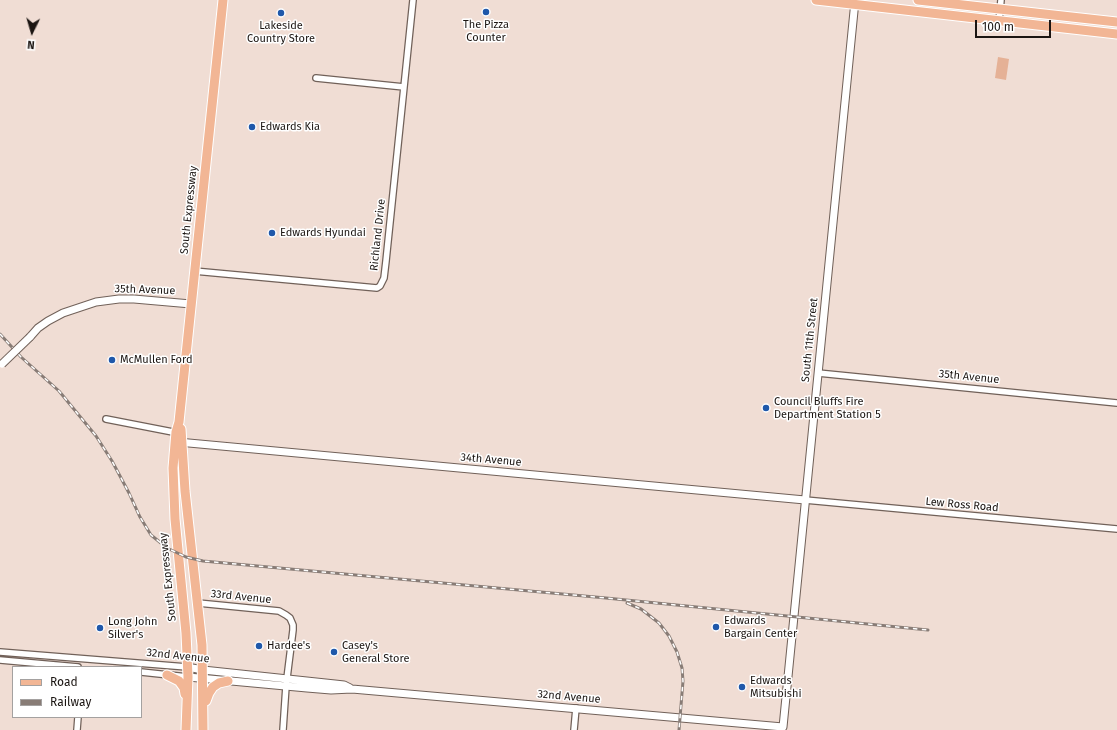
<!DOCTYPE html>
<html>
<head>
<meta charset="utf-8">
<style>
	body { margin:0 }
	#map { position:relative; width:1117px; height:730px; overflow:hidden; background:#f0ddd4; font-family:"Fira Sans",sans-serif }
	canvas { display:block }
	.legend { position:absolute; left:12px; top:666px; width:130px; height:52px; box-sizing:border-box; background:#fff; border:1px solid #a4a1a0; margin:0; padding:5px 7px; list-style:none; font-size:12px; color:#1b1512 }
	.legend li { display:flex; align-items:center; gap:8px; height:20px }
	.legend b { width:20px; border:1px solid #a4a1a0 }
	.north { position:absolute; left:12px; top:12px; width:40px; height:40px; -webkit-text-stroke:3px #fff; paint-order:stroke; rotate:185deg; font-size:11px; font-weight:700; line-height:16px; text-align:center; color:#1b1512 }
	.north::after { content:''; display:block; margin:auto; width:14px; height:18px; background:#1b1512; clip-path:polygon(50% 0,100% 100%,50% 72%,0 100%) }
	.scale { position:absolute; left:975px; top:20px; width:76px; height:18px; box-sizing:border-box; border:2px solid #1b1512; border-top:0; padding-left:5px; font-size:12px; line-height:14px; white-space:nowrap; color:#1b1512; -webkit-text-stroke:3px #fff; paint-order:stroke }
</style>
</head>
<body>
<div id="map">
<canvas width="1117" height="730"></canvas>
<ul class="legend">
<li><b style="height:5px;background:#f2b695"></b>Road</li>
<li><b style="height:5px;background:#887c76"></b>Railway</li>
</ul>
<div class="north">N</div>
<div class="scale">100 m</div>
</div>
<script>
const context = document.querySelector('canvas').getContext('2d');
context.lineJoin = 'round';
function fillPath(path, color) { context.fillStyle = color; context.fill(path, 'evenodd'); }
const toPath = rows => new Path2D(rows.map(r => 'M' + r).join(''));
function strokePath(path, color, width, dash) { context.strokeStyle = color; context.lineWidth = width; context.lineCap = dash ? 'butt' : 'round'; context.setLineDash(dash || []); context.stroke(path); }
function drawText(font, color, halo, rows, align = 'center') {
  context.font = font + ' "Fira Sans",sans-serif'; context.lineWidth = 3; context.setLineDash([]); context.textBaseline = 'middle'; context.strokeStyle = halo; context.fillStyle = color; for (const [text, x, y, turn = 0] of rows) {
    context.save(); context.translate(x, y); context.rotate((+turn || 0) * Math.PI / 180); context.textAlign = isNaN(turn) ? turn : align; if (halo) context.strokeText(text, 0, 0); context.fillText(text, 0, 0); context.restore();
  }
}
fillPath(toPath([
	[998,57,1009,59,1006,80,995,78]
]), '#e5b196');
const minor = toPath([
	[999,21,1001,0],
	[316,78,404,87],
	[194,271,377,288,380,286,384,278,386,261,413,0],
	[818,373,1117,403],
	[106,419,178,433],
	[805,500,1117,529],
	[198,603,279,611,286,615,290,618,293,625,293,630,286,686,283,730],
	[0,652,187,667],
	[0,660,78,667],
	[141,672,188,677],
	[77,730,78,717],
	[574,730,576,708]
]);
const tertiary = toPath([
	[30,337,38,328,48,321,63,313,96,302,119,299,134,299,191,304],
	[178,442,805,500],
	[187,667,203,670,335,684,344,685,350,688],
	[188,677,307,688,331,690,352,689,783,727,855,1]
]);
const primary = toPath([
	[816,0,1117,34],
	[918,0,1117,22],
	[181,429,185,491,202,645,203,730],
	[167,675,179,681,184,688,185,694],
	[206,701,209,693,213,687,219,683,228,681],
	[186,730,188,677,186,633,175,519,173,468,176,432,179,422,223,0]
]);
strokePath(minor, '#716159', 8);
strokePath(tertiary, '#716159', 9);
strokePath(primary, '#fff', 11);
strokePath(minor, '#fff', 5.5);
strokePath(tertiary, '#fff', 7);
strokePath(primary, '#f2b695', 9);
const rail = toPath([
	[0,334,21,357,59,391,96,436,112,461,129,493,140,517,151,535,167,548,186,557,203,561,606,598,928,630],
	[627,603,641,609,659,623,669,636,677,652,682,668,683,681,679,730]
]);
strokePath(rail, '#887c76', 3);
strokePath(rail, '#fff', 1.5, [4.5]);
const tertiaryBridge = toPath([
	[2,364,30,337]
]);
strokePath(tertiaryBridge, '#716159', 9, []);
strokePath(tertiaryBridge, '#fff', 7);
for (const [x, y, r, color] of [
	[486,12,4,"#1f58aa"],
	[281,13,4,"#1f58aa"],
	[252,127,4,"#1f58aa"],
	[272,233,4,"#1f58aa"],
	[112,360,4,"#1f58aa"],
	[766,408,4,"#1f58aa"],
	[716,627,4,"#1f58aa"],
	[100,628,4,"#1f58aa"],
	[259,646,4,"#1f58aa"],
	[334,652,4,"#1f58aa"],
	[742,687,4,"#1f58aa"]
]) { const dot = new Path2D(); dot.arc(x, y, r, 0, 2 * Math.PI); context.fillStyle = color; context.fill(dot); strokePath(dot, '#fff', 1.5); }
drawText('11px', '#1b1512', '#fff', [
	["The Pizza",486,25,"center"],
	["Counter",486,38,"center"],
	["Lakeside",281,26,"center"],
	["Country Store",281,39,"center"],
	["Edwards Kia",260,127],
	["Edwards Hyundai",280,233],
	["McMullen Ford",120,360],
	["Council Bluffs Fire",774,402],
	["Department Station 5",774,415],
	["Edwards",724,621],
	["Bargain Center",724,634],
	["Long John",108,622],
	["Silver's",108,635],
	["Hardee's",267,646],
	["Casey's",342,646],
	["General Store",342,659],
	["Edwards",750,681],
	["Mitsubishi",750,694]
], 'left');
drawText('11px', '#1b1512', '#fff', [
	["South Expressway",189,210,-84],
	["Richland Drive",378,235,-84],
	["35th Avenue",145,290,2],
	["South 11th Street",810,340,-84],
	["35th Avenue",969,377,6],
	["34th Avenue",491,460,5],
	["Lew Ross Road",962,505,5],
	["South Expressway",168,577,-96],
	["33rd Avenue",241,597,6],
	["32nd Avenue",178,656,6],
	["32nd Avenue",569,697,5]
]);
</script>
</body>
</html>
